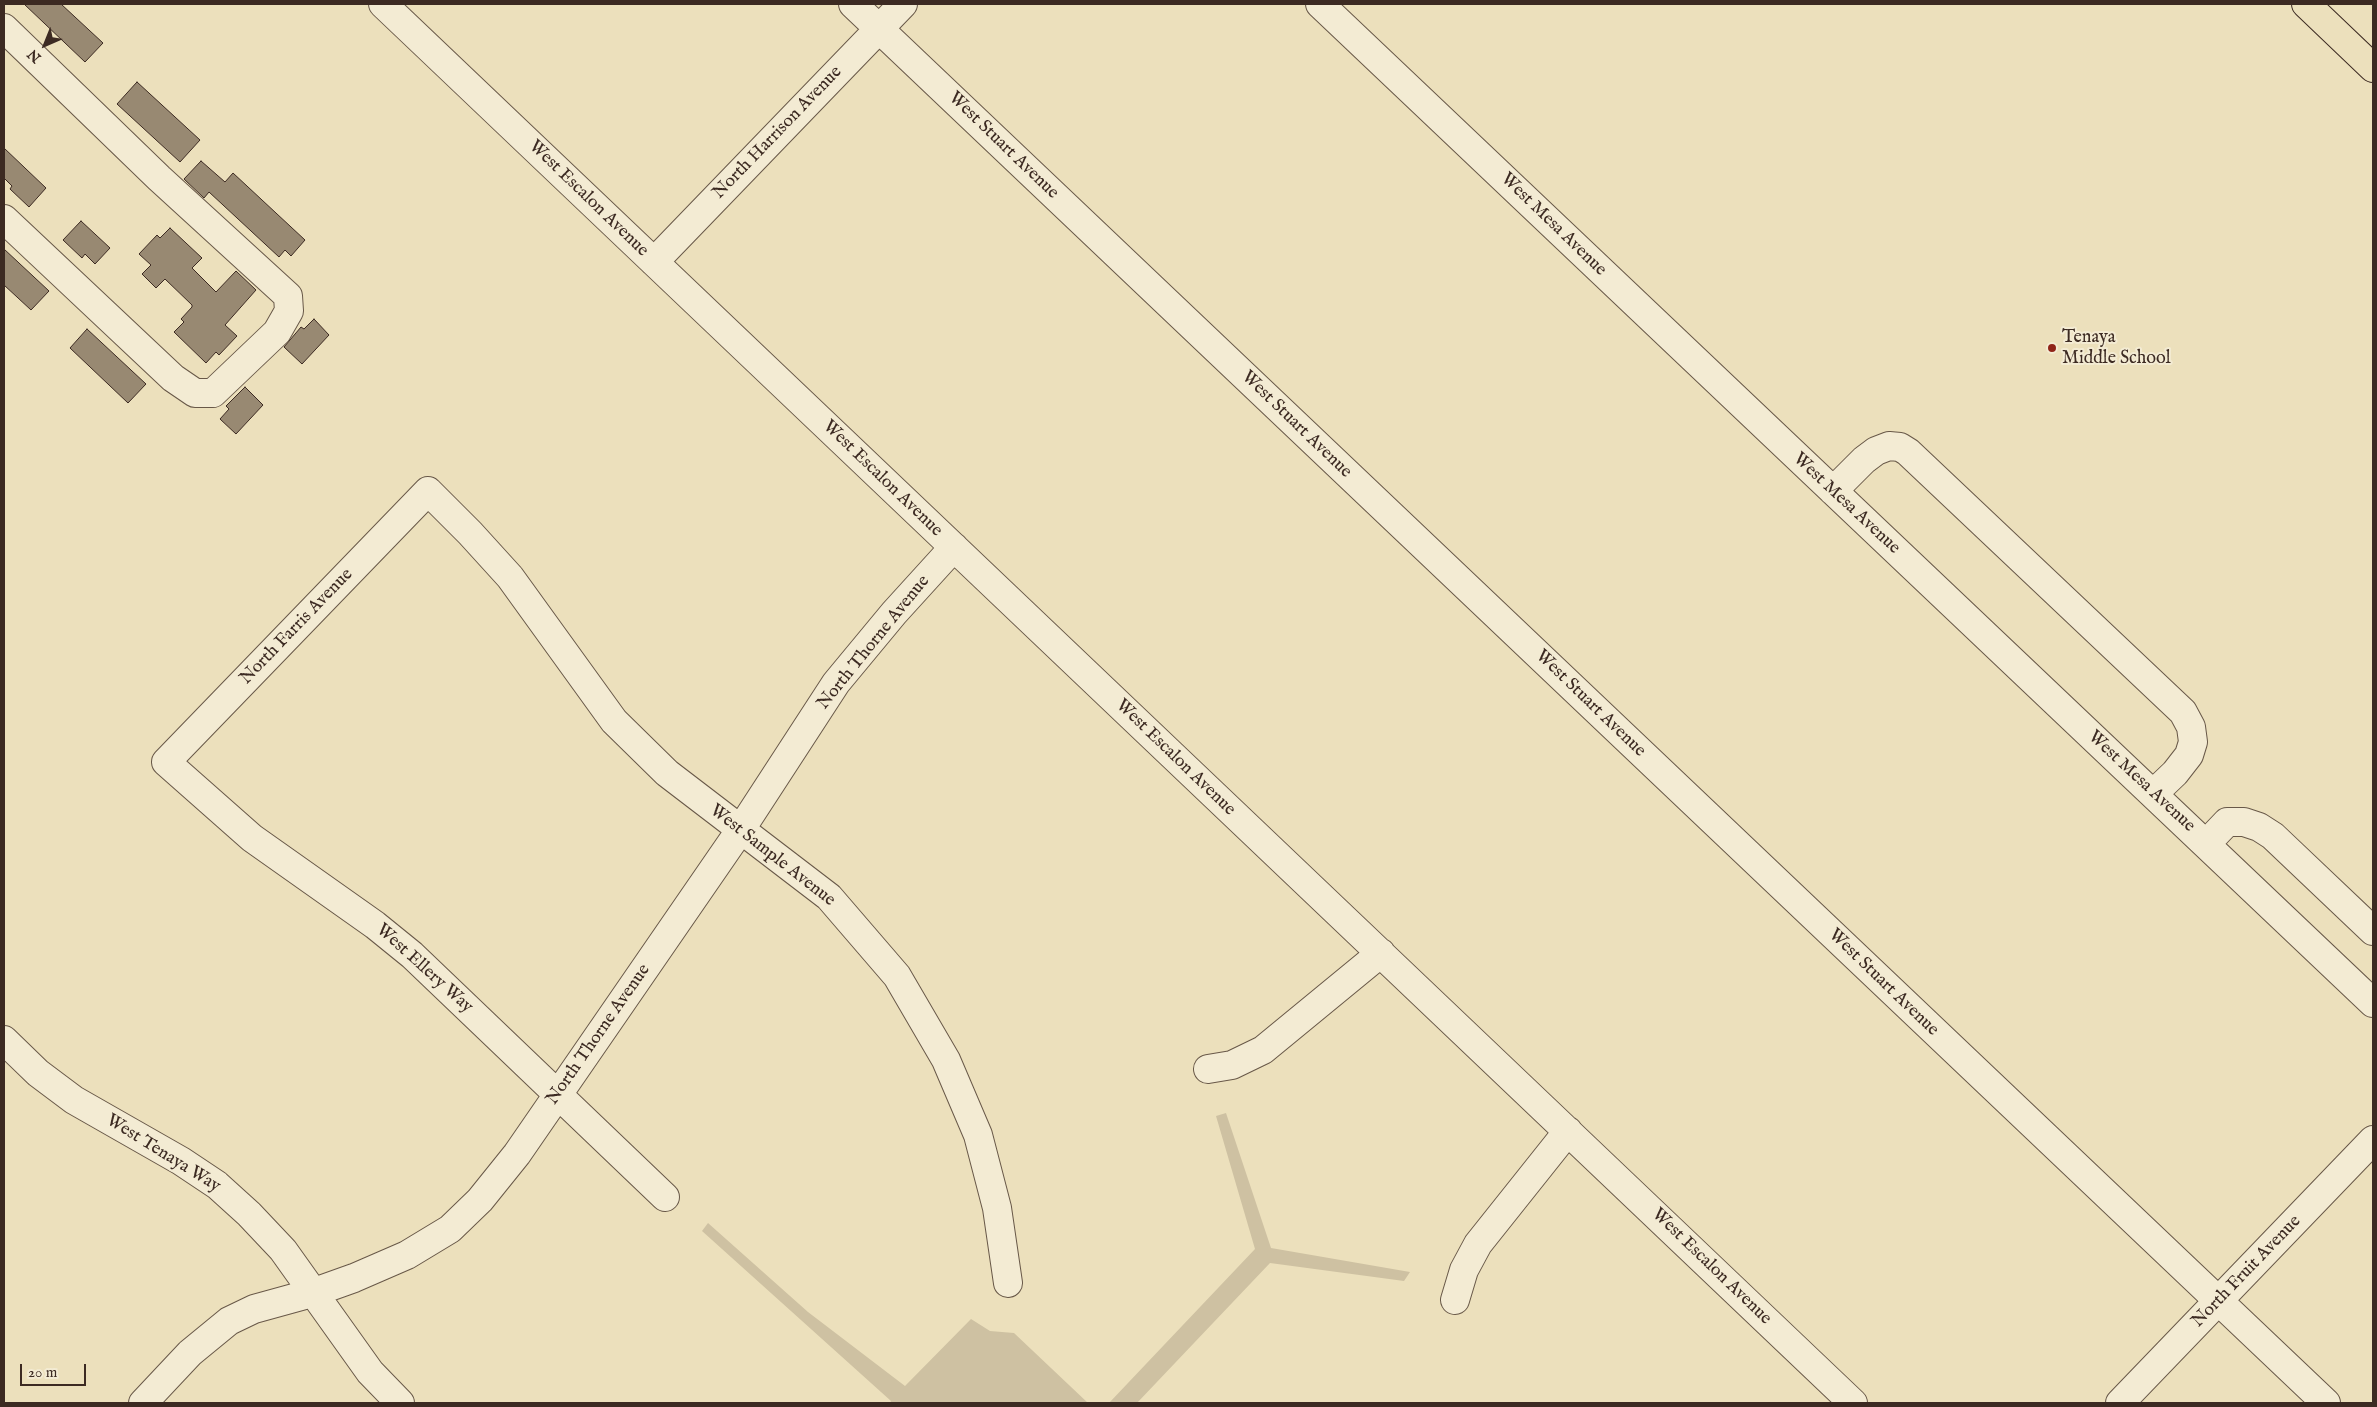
<!DOCTYPE html>
<html>
<head>
<meta charset="utf-8">
<style>
	body { margin:0 }
	#map { position:relative; width:2377px; height:1407px; overflow:hidden; background:#ece0bc; font-family:"IM FELL English",serif }
	canvas { display:block }
	.frame { position:absolute; inset:0; border:5px solid #3c2a22; pointer-events:none }
	.north { position:absolute; left:20px; top:20px; width:50px; height:50px; -webkit-text-stroke:4px #f3ebd3; paint-order:stroke; rotate:224deg; font-size:14px; font-weight:700; line-height:20px; text-align:center; color:#3c2a22 }
	.north::after { content:''; display:block; margin:auto; width:18px; height:22px; background:#3c2a22; clip-path:polygon(50% 0,100% 100%,50% 72%,0 100%) }
	.scale { position:absolute; left:20px; top:1364px; width:66px; height:22px; box-sizing:border-box; border:2px solid #3c2a22; border-top:0; padding-left:6px; font-size:15px; line-height:18px; white-space:nowrap; color:#3c2a22; -webkit-text-stroke:4px #f3ebd3; paint-order:stroke }
</style>
</head>
<body>
<div id="map">
<canvas width="2377" height="1407"></canvas>
<div class="frame"></div>
<div class="north">N</div>
<div class="scale">20 m</div>
</div>
<script>
const context = document.querySelector('canvas').getContext('2d');
context.lineJoin = 'round';
function fillPath(path, color) { context.fillStyle = color; context.fill(path, 'evenodd'); }
const toPath = rows => new Path2D(rows.map(r => 'M' + r).join(''));
function strokePath(path, color, width, dash) { context.strokeStyle = color; context.lineWidth = width; context.lineCap = dash ? 'butt' : 'round'; context.setLineDash(dash || []); context.stroke(path); }
function drawText(font, color, halo, rows, align = 'center') {
  context.font = font + ' "IM FELL English",serif'; context.lineWidth = 4; context.setLineDash([]); context.textBaseline = 'middle'; context.strokeStyle = halo; context.fillStyle = color; for (const [text, x, y, turn = 0] of rows) {
    context.save(); context.translate(x, y); context.rotate((+turn || 0) * Math.PI / 180); context.textAlign = isNaN(turn) ? turn : align; if (halo) context.strokeText(text, 0, 0); context.fillText(text, 0, 0); context.restore();
  }
}
fillPath(toPath([
	[1226,1113,1271,1248,1410,1272,1404,1281,1270,1263,1137,1403,1109,1403,1255,1249,1216,1116],
	[708,1223,808,1312,905,1386,971,1319,990,1331,1014,1333,1088,1403,890,1403,891,1401,702,1231]
]), '#cec1a2');
const building = toPath([
	[24,4,61,4,103,43,85,62,24,4],
	[137,82,200,140,180,162,117,104,137,82],
	[4,148,46,188,29,207,10,189,12,186,4,178,4,148],
	[201,161,225,182,233,173,305,240,291,256,285,250,279,257,209,192,204,198,184,179,201,161],
	[81,221,110,248,95,264,85,254,82,258,63,240,81,221],
	[170,228,202,258,192,268,216,292,236,271,256,290,225,325,237,336,219,355,216,352,206,363,174,332,184,322,181,319,192,307,192,305,165,279,156,288,142,274,151,265,139,254,157,235,160,238,170,228],
	[4,249,49,291,31,310,4,285,4,249],
	[314,319,329,335,302,364,284,347,301,327,304,329,314,319],
	[87,329,146,384,128,403,70,348,87,329],
	[245,387,263,405,236,434,220,419,229,409,226,406,245,387]
]);
fillPath(building, '#988972');
strokePath(building, '#3c2a22', 1);
const minor = toPath([
	[383,4,1853,1403],
	[853,4,2326,1403],
	[1320,4,2373,1003],
	[4,28,159,178,288,296,289,311,277,332,213,393,195,393,173,378,4,219],
	[654,262,903,4],
	[1833,491,1864,460,1876,451,1889,446,1900,447,1908,452,2183,712,2191,727,2193,742,2189,755,2175,773,2153,794],
	[2206,844,2227,822,2244,822,2259,827,2273,836,2373,931],
	[4,1040,38,1073,74,1100,181,1161,217,1185,249,1214,283,1250,370,1372,400,1403],
	[1208,1069,1232,1065,1263,1050,1381,953],
	[665,1197,412,955,375,925,252,838,166,762,428,491,470,533,510,577,614,721,667,773,829,897,897,976,946,1060,978,1135,997,1208,1008,1283],
	[1455,1300,1464,1270,1478,1244,1568,1131],
	[143,1403,190,1353,229,1321,254,1309,312,1293,354,1278,407,1255,450,1229,480,1200,517,1154,741,829,836,683,894,613,954,547],
	[2120,1403,2373,1140]
]);
const major = toPath([
	[2306,4,2373,68]
]);
strokePath(minor, '#685848', 30);
strokePath(major, '#3c2a22', 30);
strokePath(minor, '#f3ebd3', 28);
strokePath(major, '#ece0bc', 28);
for (const [x, y, r, color] of [
	[2052,348,5,"#8f2418"]
]) { const dot = new Path2D(); dot.arc(x, y, r, 0, 2 * Math.PI); context.fillStyle = color; context.fill(dot); strokePath(dot, '#f3ebd3', 2); }
drawText('18px', '#3c2a22', '#f3ebd3', [
	["North Harrison Avenue",778,133,-46],
	["West Stuart Avenue",1003,146,44],
	["West Escalon Avenue",588,199,44],
	["West Mesa Avenue",1553,225,44],
	["West Stuart Avenue",1296,425,44],
	["West Escalon Avenue",882,479,44],
	["West Mesa Avenue",1846,504,43],
	["North Farris Avenue",297,627,-46],
	["North Thorne Avenue",874,643,-51],
	["West Stuart Avenue",1590,704,44],
	["West Escalon Avenue",1175,758,44],
	["West Mesa Avenue",2141,782,43],
	["West Sample Avenue",772,856,38],
	["West Ellery Way",424,969,42],
	["West Stuart Avenue",1883,983,44],
	["North Thorne Avenue",599,1035,-55],
	["West Tenaya Way",163,1154,32],
	["West Escalon Avenue",1711,1267,44],
	["North Fruit Avenue",2247,1272,-46]
]);
drawText('18px', '#3c2a22', '#f3ebd3', [
	["Tenaya",2062,338],
	["Middle School",2062,359]
], 'left');
</script>
</body>
</html>
